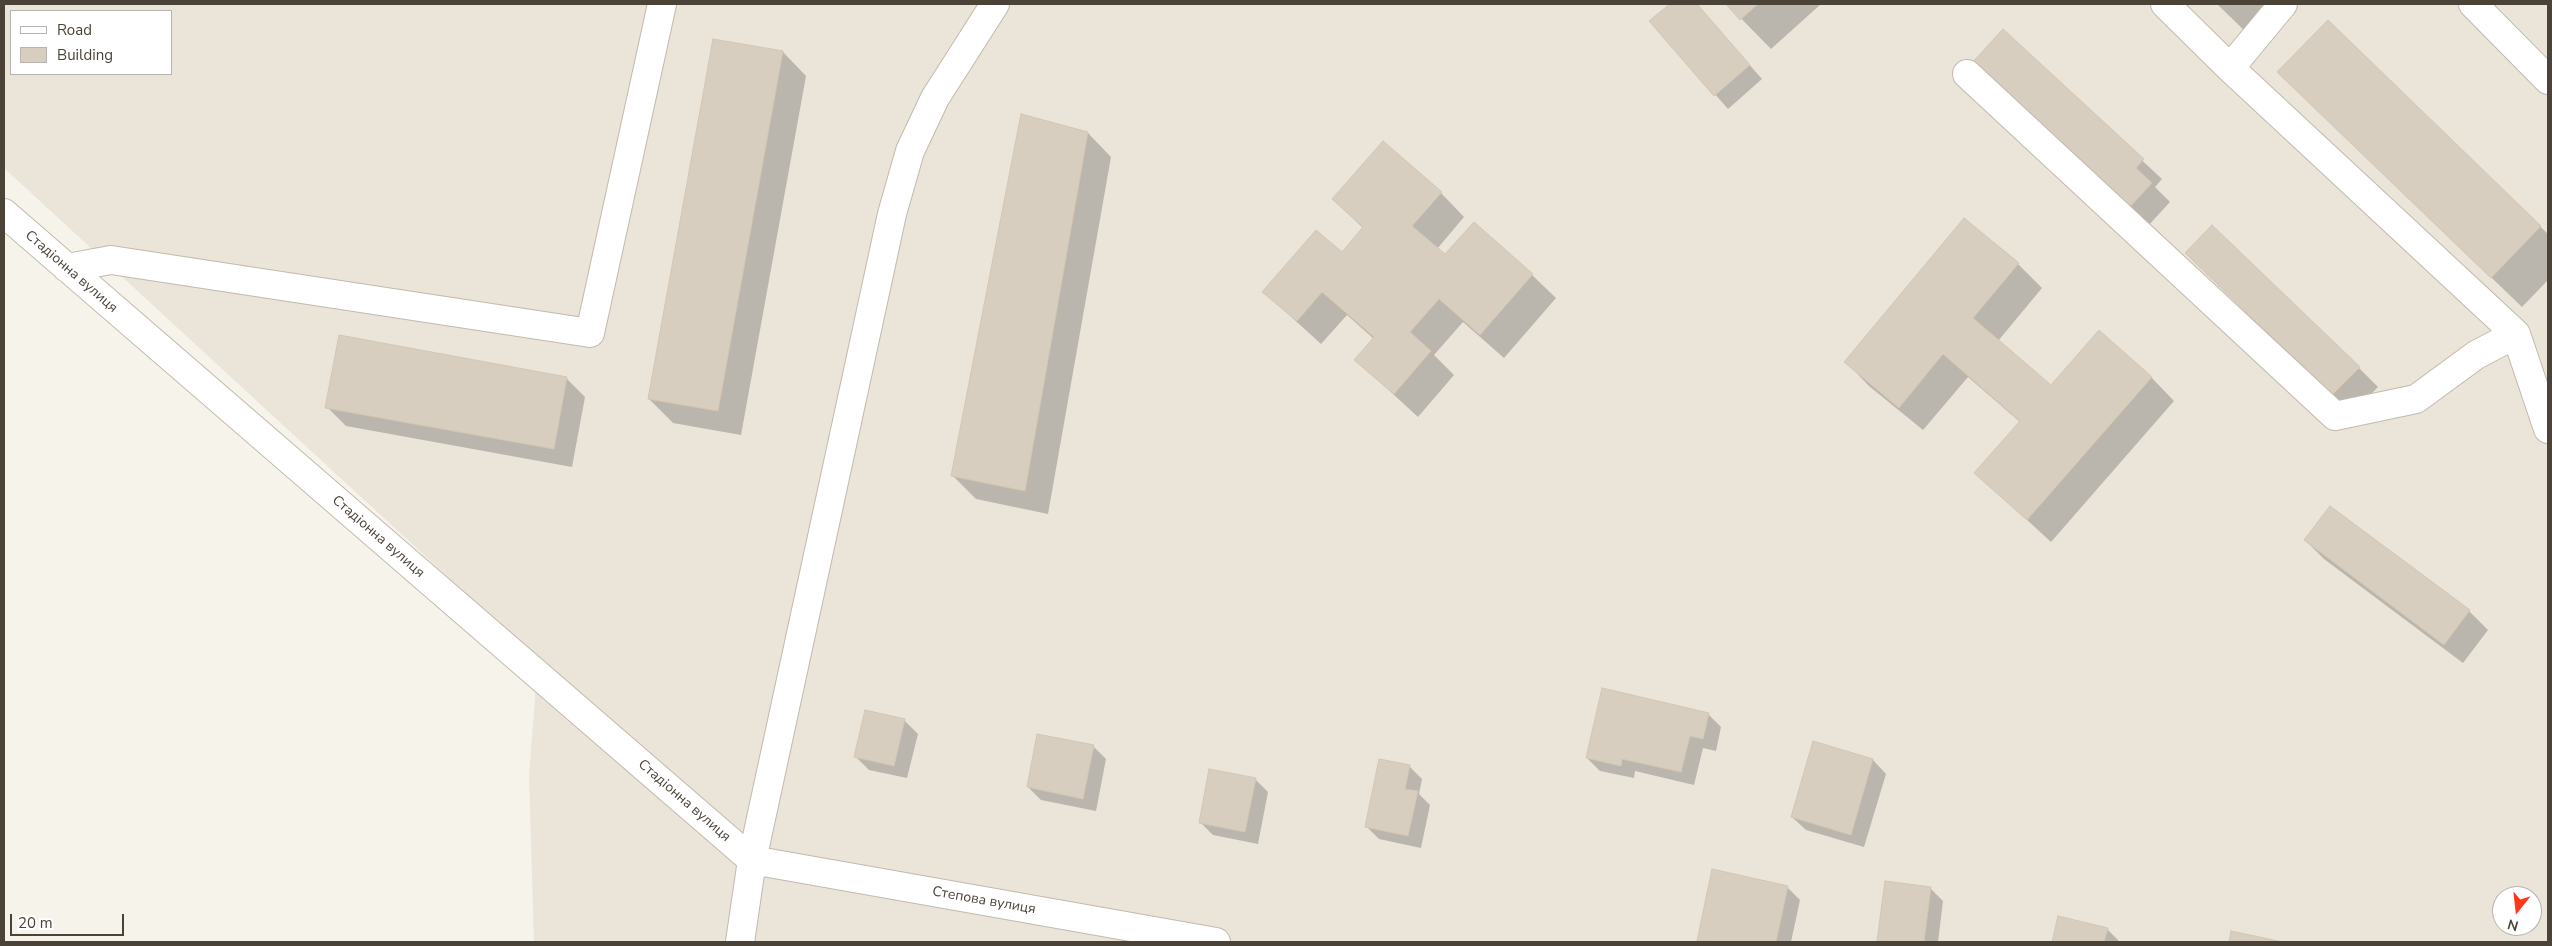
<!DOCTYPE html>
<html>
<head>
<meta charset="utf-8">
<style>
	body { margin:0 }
	#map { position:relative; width:2552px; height:946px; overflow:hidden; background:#f6f3eb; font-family:"Nunito Sans",sans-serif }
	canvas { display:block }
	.frame { position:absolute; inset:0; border:5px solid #4b4338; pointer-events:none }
	.legend { position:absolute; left:10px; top:10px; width:162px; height:65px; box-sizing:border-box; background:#fff; border:1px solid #b7b4af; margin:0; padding:6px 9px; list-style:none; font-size:15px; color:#4b4338 }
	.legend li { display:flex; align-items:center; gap:10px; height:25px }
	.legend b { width:25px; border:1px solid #b7b4af }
	.north { position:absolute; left:2492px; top:886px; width:50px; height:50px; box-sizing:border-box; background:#fff; border:1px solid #b7b4af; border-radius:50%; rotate:196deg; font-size:14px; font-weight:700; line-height:20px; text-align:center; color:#4b4338 }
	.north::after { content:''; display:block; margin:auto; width:18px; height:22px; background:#ff3819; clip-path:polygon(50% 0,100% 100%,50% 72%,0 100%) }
	.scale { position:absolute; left:10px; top:914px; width:114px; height:22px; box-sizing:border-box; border:2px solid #4b4338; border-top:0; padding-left:6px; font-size:15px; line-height:18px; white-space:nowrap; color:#4b4338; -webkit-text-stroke:4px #fff; paint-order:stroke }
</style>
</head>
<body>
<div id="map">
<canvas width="2552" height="946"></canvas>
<div class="frame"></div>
<ul class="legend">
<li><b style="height:6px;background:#fff"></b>Road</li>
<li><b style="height:14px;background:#d8cec0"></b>Building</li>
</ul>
<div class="north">N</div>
<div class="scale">20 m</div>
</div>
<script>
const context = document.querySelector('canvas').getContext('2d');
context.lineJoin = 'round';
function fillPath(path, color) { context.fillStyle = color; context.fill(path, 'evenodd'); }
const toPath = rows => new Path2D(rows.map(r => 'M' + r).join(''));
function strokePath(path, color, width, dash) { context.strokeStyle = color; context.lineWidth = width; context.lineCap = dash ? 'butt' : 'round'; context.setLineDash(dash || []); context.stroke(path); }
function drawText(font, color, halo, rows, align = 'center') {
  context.font = font + ' "Nunito Sans",sans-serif'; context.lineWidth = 5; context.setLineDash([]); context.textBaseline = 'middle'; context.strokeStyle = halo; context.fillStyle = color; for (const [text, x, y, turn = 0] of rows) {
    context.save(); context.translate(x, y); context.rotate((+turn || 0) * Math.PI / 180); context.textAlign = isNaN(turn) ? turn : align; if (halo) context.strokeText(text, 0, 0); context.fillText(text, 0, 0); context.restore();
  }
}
fillPath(toPath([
	[4,4,2548,4,2548,942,534,942,529,775,538,660,4,168],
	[11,11,171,11,171,74,11,74],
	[2502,896,2532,896,2532,926,2502,926]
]), '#eae4d9');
fillPath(toPath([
	[1672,4,1696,4,1762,79,1728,109,1651,21],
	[1727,4,1821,4,1771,49],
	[2217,4,2282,4,2250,36],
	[2328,22,2548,234,2548,280,2522,307,2309,102],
	[2003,31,2162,179,2155,187,2170,202,2147,227,1973,64],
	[783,52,806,76,741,435,673,423,649,399],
	[1088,133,1111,157,1048,514,976,499,952,475],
	[1441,193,1464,217,1437,249,1445,256,1532,275,1556,298,1504,358,1463,322,1434,355,1454,375,1418,417,1356,360,1374,339,1347,315,1321,344,1264,292,1342,254,1364,229,1333,199],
	[2018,264,2042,288,1998,341,2051,387,2151,377,2174,401,2051,542,1976,473,2020,422,1968,377,1923,430,1869,386,1846,362],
	[2205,272,2359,368,2378,387,2352,413],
	[566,378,585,397,572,467,346,426,327,407],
	[2330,507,2469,611,2488,630,2463,663,2324,559,2305,540],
	[1708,714,1721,727,1716,751,1703,748,1694,785,1635,771,1634,778,1600,771,1587,758],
	[904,720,918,734,907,778,869,770,855,756],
	[1814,743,1873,760,1886,774,1864,847,1806,830,1792,817],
	[1093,746,1106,759,1096,811,1041,800,1028,787],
	[1409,766,1422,779,1419,794,1430,805,1421,848,1379,839,1366,826],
	[1255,779,1268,792,1258,844,1213,835,1200,822],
	[1787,887,1800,900,1791,942,1698,941],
	[1930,888,1943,901,1938,942,1880,942,1878,941],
	[2059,917,2107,929,2120,942,2053,942]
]), '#0003');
const building = toPath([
	[1670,4,1697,4,1750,65,1714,96,1649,21,1670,4],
	[1726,4,1758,4,1740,20,1726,4],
	[2328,20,2541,226,2491,278,2277,72,2328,20],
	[2003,29,2144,159,2136,168,2152,183,2128,209,1971,64,2003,29],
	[713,39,783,51,718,411,648,399,713,39],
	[1021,114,1088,132,1025,491,951,476,1021,114],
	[1383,141,1442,192,1412,226,1445,254,1474,222,1533,274,1480,335,1439,299,1410,332,1431,351,1394,394,1354,360,1374,337,1322,292,1297,321,1262,292,1316,230,1342,252,1363,227,1332,199,1383,141],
	[1964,218,2019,263,1973,318,2051,385,2099,330,2152,377,2027,520,1974,473,2020,421,1943,354,1899,408,1844,362,1964,218],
	[2212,225,2360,367,2332,395,2185,253,2212,225],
	[339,335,567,377,554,449,325,408,339,335],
	[2330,506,2470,610,2444,645,2304,540,2330,506],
	[1602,688,1709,713,1703,739,1690,736,1681,772,1622,759,1621,766,1586,758,1602,688],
	[865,710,905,719,894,766,854,757,865,710],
	[1037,734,1094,745,1083,799,1027,787,1037,734],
	[1813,741,1873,759,1851,835,1791,817,1813,741],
	[1379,759,1410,765,1405,789,1418,791,1408,836,1365,827,1379,759],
	[1209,769,1256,778,1245,832,1199,823,1209,769],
	[1712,869,1788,886,1776,942,1697,941,1712,869],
	[1885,881,1931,887,1924,942,1877,941,1885,881],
	[2058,916,2108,928,2104,942,2052,942,2058,916],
	[2231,931,2283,942,2229,942,2231,931]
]);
fillPath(building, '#d8cec0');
strokePath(building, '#d4c6b2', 1);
const minor = toPath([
	[2165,4,2230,68,2516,334,2548,429],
	[2473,4,2548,80],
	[2230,68,2283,4],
	[1967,74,2335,416,2416,399,2476,355,2516,334],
	[4,213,752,860],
	[67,268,111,260,590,333,662,4],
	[752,860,1216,942],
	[740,942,752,860,892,214,910,151,935,98,995,4]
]);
strokePath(minor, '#c2baad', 30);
strokePath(minor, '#fff', 28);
drawText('14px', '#4b4338', '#fff', [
	["Стадіонна вулиця",71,272,41],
	["Стадіонна вулиця",378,537,41],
	["Стадіонна вулиця",684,801,41],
	["Степова вулиця",984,901,10]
]);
</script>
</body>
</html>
